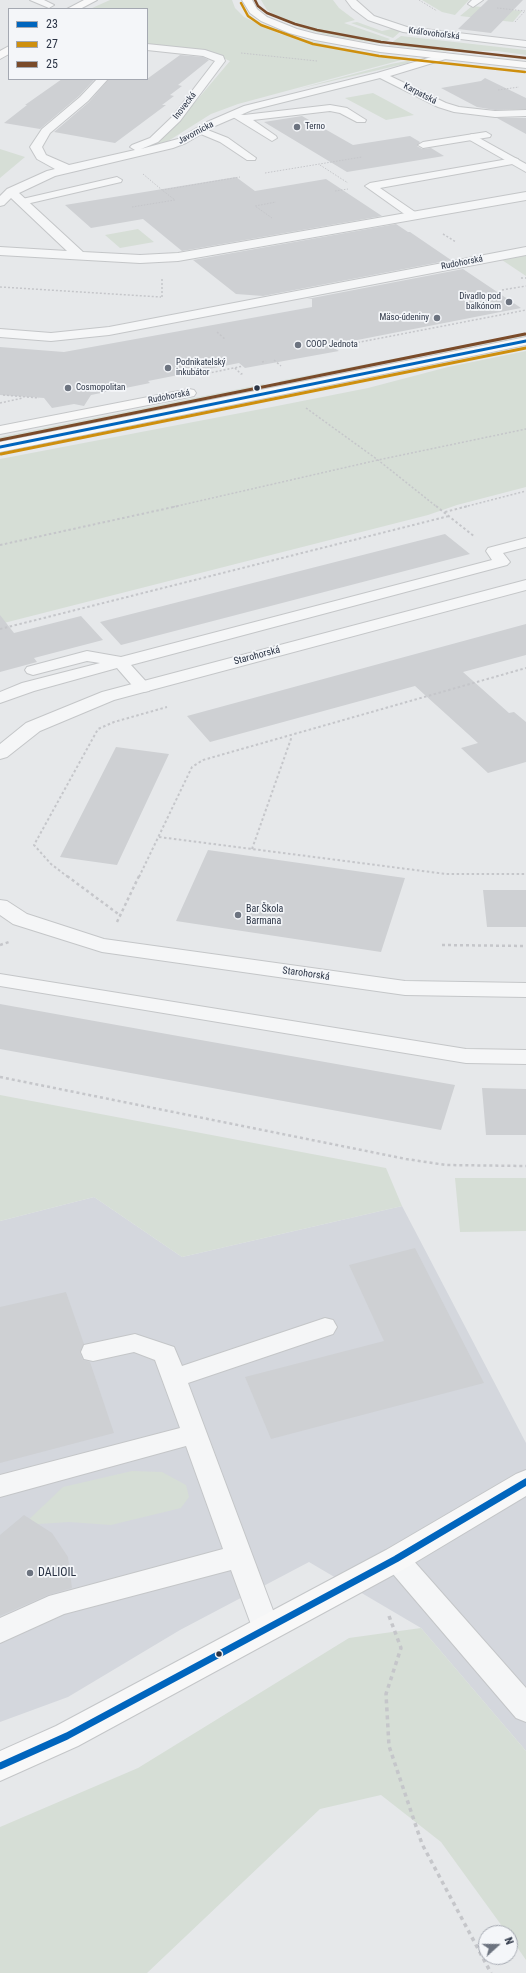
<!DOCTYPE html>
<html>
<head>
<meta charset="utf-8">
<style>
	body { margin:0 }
	#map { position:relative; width:526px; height:1973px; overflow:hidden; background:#e6e8ea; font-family:"Roboto Condensed",sans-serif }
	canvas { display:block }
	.legend { position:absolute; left:8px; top:8px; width:140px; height:72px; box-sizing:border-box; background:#f4f6f9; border:1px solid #a4a8b1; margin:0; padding:5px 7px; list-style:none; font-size:12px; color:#2b3445 }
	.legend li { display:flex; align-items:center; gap:8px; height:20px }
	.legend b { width:20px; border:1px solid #a4a8b1 }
	.north { position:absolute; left:478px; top:1925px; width:40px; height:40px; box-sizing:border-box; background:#f4f6f9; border:1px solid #a4a8b1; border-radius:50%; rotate:69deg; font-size:11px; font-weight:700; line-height:16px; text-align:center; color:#2b3445 }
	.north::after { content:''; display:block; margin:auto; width:14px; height:18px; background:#6c737f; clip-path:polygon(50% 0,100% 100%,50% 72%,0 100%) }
</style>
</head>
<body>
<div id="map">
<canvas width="526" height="1973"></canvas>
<ul class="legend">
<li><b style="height:5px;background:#0065bd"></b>23</li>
<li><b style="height:5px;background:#ce8f0e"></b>27</li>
<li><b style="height:5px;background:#7a4b2a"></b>25</li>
</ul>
<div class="north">N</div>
</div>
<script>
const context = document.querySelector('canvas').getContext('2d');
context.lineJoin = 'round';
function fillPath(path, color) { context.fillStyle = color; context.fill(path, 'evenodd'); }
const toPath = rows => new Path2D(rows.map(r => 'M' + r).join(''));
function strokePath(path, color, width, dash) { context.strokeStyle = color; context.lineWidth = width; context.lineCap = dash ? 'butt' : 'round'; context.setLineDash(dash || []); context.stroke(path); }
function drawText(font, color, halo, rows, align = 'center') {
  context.font = font + ' "Roboto Condensed",sans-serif'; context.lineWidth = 3.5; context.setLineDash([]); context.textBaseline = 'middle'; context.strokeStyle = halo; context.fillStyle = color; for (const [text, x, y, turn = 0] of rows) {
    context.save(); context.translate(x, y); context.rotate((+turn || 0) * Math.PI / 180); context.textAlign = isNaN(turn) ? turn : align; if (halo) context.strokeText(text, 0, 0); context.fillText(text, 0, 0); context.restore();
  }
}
fillPath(toPath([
	[94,1197,182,1257,402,1206,526,1443,526,1751,421,1628,309,1562,180,1630,68,1697,0,1722,0,1221]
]), '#d4d7dd');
fillPath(toPath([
	[110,0,232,0,235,8,244,17,280,34,342,48,405,59,238,104,211,114,165,143,153,145,151,145,180,120,230,61,209,52,147,46,147,9,90,9],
	[261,0,333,0,339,8,355,20,344,23,390,39,382,44,331,36,301,28,280,19,267,10],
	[422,0,469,0,455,15,442,12],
	[472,6,522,11,513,22,460,16],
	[357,22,382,31,392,29,401,31,393,38,351,23],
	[401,36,526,50,526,55,497,51,443,51,388,45],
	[412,60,408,63,298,89,391,64],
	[373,93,414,115,386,120,345,98],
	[0,149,25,157,0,178],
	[138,229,154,242,120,248,105,235],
	[526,255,526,276,502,260],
	[526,333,526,336,282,384,279,381],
	[526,351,526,487,457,505,428,515,0,624,0,459,277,406,368,388,448,367],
	[264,384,267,387,0,441,0,437],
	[0,1095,386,1168,402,1206,182,1257,94,1197,0,1221],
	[455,1178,526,1178,526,1231,460,1232],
	[132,1471,162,1472,186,1485,189,1497,181,1508,111,1525,69,1522,23,1525,63,1487],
	[421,1628,526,1751,526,1960,510,1937,510,1933,507,1933,441,1842,381,1795,320,1809,147,1973,0,1973,0,1827,138,1768,349,1638]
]), '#d6ded6');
fillPath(toPath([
	[488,0,523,0,491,33,458,29],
	[180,55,203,57,209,60,178,85,182,86,170,95,174,96,162,105,166,105,115,143,54,132,89,102,109,79,147,79],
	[485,78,526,98,526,109,495,110,477,107,441,88,481,81],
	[62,79,95,79,79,96,40,129,4,123,27,105,25,105],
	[302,116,353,145,410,136,420,142,417,146,422,149,431,148,444,156,347,172,264,122],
	[497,118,526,118,526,134],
	[236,177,255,191,326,179,382,216,182,251,143,219,91,228,65,205],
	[396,224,408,232,410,232,451,260,263,296,236,294,193,260],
	[463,269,521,308,347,342,351,345,334,348,339,351,245,368,239,363,148,381,150,383,91,395,84,406,74,404,52,408,44,398,0,395,0,347,64,352,312,307,312,299,307,299],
	[445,534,470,554,121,645,100,622],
	[0,615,14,633,81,616,103,640,34,658,37,662,0,672],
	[526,624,526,655,463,672,509,713,514,712,526,722,526,762,488,773,461,748,478,743,415,686,210,742,187,716],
	[116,747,169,754,117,865,60,857],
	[208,850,405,878,381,952,176,921],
	[483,890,526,890,526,927,487,927],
	[0,1004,178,1036,455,1085,441,1130,0,1049],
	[482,1088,526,1089,526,1135,486,1135],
	[415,1248,484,1383,271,1439,245,1377,384,1341,349,1265],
	[66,1292,84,1344,80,1353,83,1360,90,1362,114,1433,0,1463,0,1307],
	[24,1515,52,1533,68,1557,72,1588,48,1595,0,1616,0,1535]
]), '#ced0d3');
const lane = toPath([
	[330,105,347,108,366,120,365,122,357,122,340,113,330,111,253,120,276,136,277,138,272,141,233,117,238,114,244,115,330,105],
	[200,127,228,138,256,158,255,160,247,160,220,142,196,132,195,130,200,127],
	[486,132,491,135,490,137,423,148,418,145,423,142,486,132],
	[514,158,518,159,519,161,518,163,380,188,418,214,420,216,414,219,410,218,365,186,370,183,514,158],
	[117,177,122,180,121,182,22,205,17,202,18,200,117,177],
	[526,538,526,547,503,553,510,562,507,565,131,665,151,687,149,691,143,692,137,691,117,668,34,691,0,703,0,692,22,683,100,663,87,661,33,675,27,673,25,670,27,667,87,651,121,657,492,560,486,551,488,548,526,538],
	[0,974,466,1049,526,1050,526,1064,466,1063,0,986,0,974],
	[325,1318,333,1320,337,1327,333,1334,188,1383,280,1629,276,1638,266,1641,256,1638,231,1570,64,1614,0,1643,0,1618,49,1596,223,1549,186,1446,0,1497,0,1475,180,1428,155,1360,134,1352,93,1361,84,1359,81,1352,84,1345,135,1334,174,1347,182,1366,325,1318],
	[396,1548,405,1551,526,1688,526,1722,516,1718,387,1567,383,1559,387,1551,396,1548]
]);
const street = toPath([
	[30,0,44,0,54,5,49,8,30,0],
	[346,0,356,0,374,16,407,27,526,41,526,47,403,32,368,20,352,8,346,0],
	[472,0,483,0,473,7,468,4,472,0],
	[147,44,205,50,223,56,225,61,180,121,158,142,141,149,178,139,207,122,244,106,377,73,445,53,450,56,449,58,390,76,446,103,459,107,495,111,526,110,526,116,495,117,454,112,438,107,380,78,252,110,215,126,186,143,173,148,55,176,19,193,83,252,140,255,178,253,526,192,526,200,178,261,140,263,0,255,0,247,67,251,11,198,4,205,0,206,0,196,7,189,47,171,55,169,37,159,30,147,42,129,80,97,97,79,108,79,88,101,50,133,42,147,46,155,69,165,135,150,130,147,132,145,150,138,172,117,215,61,203,56,147,50,147,44],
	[472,134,526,164,526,172,468,139,466,137,472,134],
	[526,247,526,255,109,335,51,341,0,337,0,329,51,333,109,327,526,247],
	[526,580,526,590,114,700,40,731,7,757,0,759,0,744,26,723,102,692,526,580],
	[0,900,7,901,27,914,104,939,405,981,526,983,526,997,405,995,102,952,13,924,0,915,0,900]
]);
const secondary = toPath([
	[84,0,97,0,80,9,67,9,84,0],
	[242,0,252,0,257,9,267,17,297,29,316,34,380,46,526,62,526,68,380,52,315,40,289,33,261,21,250,13,242,0],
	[9,46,9,54,0,59,0,51,9,46],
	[526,337,526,345,0,452,0,442,526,337],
	[189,389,194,390,196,393,194,396,0,434,0,426,189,389],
	[526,1470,526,1496,406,1568,78,1746,0,1781,0,1751,56,1726,386,1550,516,1474,526,1470]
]);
strokePath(lane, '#c4c6c8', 2);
strokePath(street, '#c4c6c8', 2);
strokePath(secondary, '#c4c6c8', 2);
strokePath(toPath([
	[419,0,437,11],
	[497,8,525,11],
	[515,22,525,11],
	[241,53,317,61],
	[498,90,519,87],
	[320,165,348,183],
	[265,173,362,157],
	[143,174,162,190],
	[335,191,348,189],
	[132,207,175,200,162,190,240,177],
	[272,218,255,206,276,202]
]), '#c5c6ca', 1, [1.5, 1.5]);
strokePath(toPath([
	[443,234,456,242],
	[521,278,526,278],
	[162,279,162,297],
	[0,287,161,297],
	[502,290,526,286],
	[217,332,226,340],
	[350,344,526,310],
	[274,360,281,366],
	[262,362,266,361],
	[235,368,241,374,244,373],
	[200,375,243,366],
	[3,395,39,398],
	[0,403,23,398],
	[306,408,378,460,437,507],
	[173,507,378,460,526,429],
	[464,507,526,491]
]), '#c5c6ca', 1.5, [2, 2]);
strokePath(toPath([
	[436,506,475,537],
	[445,512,468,506],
	[0,545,178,506],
	[0,629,449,516],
	[159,837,446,874,526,874],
	[252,849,292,736],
	[68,877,51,864,34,845,98,729,114,722,167,707],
	[139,877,192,767,203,760,526,668]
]), '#c5c6ca', 2, [2.5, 2.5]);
strokePath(toPath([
	[67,876,121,916],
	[117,922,139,876],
	[0,945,9,942],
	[442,945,526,946],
	[0,1077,406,1159,446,1165,526,1166]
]), '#c5c6ca', 2.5, [3, 3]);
strokePath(toPath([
	[389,1616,401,1648,386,1694,389,1746,422,1844,491,1973]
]), '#c5c6ca', 3.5, [4, 4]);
fillPath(lane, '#f5f6f7');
fillPath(street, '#f5f6f7');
fillPath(secondary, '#f8f8f8');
strokePath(toPath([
	[0,447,526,341]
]), '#0065bd', 3);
strokePath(toPath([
	[0,1766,67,1736,396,1559,526,1482]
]), '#0065bd', 7);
strokePath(toPath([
	[241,3,248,16,261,25,313,44,379,56,525,72]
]), '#ce8f0e', 2.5);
strokePath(toPath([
	[1,454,526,348]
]), '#ce8f0e', 3);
strokePath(toPath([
	[255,0,258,6,267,13,295,24,317,30,381,42,526,58]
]), '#7a4b2a', 2.5);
strokePath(toPath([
	[0,440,525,334]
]), '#7a4b2a', 3);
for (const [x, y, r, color] of [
	[297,127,4,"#6c737f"],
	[509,302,4,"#6c737f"],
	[437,318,4,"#6c737f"],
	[298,345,4,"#6c737f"],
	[168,368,4,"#6c737f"],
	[68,388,4,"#6c737f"],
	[257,388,3.5,"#2b3445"],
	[238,915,4,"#6c737f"],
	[30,1573,4,"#6c737f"],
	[219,1654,3.5,"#2b3445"]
]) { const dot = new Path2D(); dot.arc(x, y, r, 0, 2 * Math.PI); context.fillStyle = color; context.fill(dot); strokePath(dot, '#f4f6f9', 1.5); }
drawText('9px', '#2b3445', '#f4f6f9', [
	["Kráľovohoľská",434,34,7],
	["Karpatská",420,94,27],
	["Inovecká",185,106,-52],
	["Javornícka",196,133,-28],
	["Rudohorská",462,263,-11],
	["Rudohorská",169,397,-11]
]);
drawText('9px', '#2b3445', '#f4f6f9', [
	["Terno",305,127],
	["Divadlo pod",501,297,"right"],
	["balkónom",501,307,"right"],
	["Mäso-údeniny",429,318,"right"],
	["COOP Jednota",306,345],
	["Podnikatelský",176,363],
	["inkubátor",176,373],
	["Cosmopolitan",76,388]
], 'left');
drawText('10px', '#2b3445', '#f4f6f9', [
	["Starohorská",257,656,-15],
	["Starohorská",306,974,8]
]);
drawText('10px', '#2b3445', '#f4f6f9', [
	["Bar Škola",246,909],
	["Barmana",246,921]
], 'left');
drawText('12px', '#2b3445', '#f4f6f9', [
	["DALIOIL",38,1573]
], 'left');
</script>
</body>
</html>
